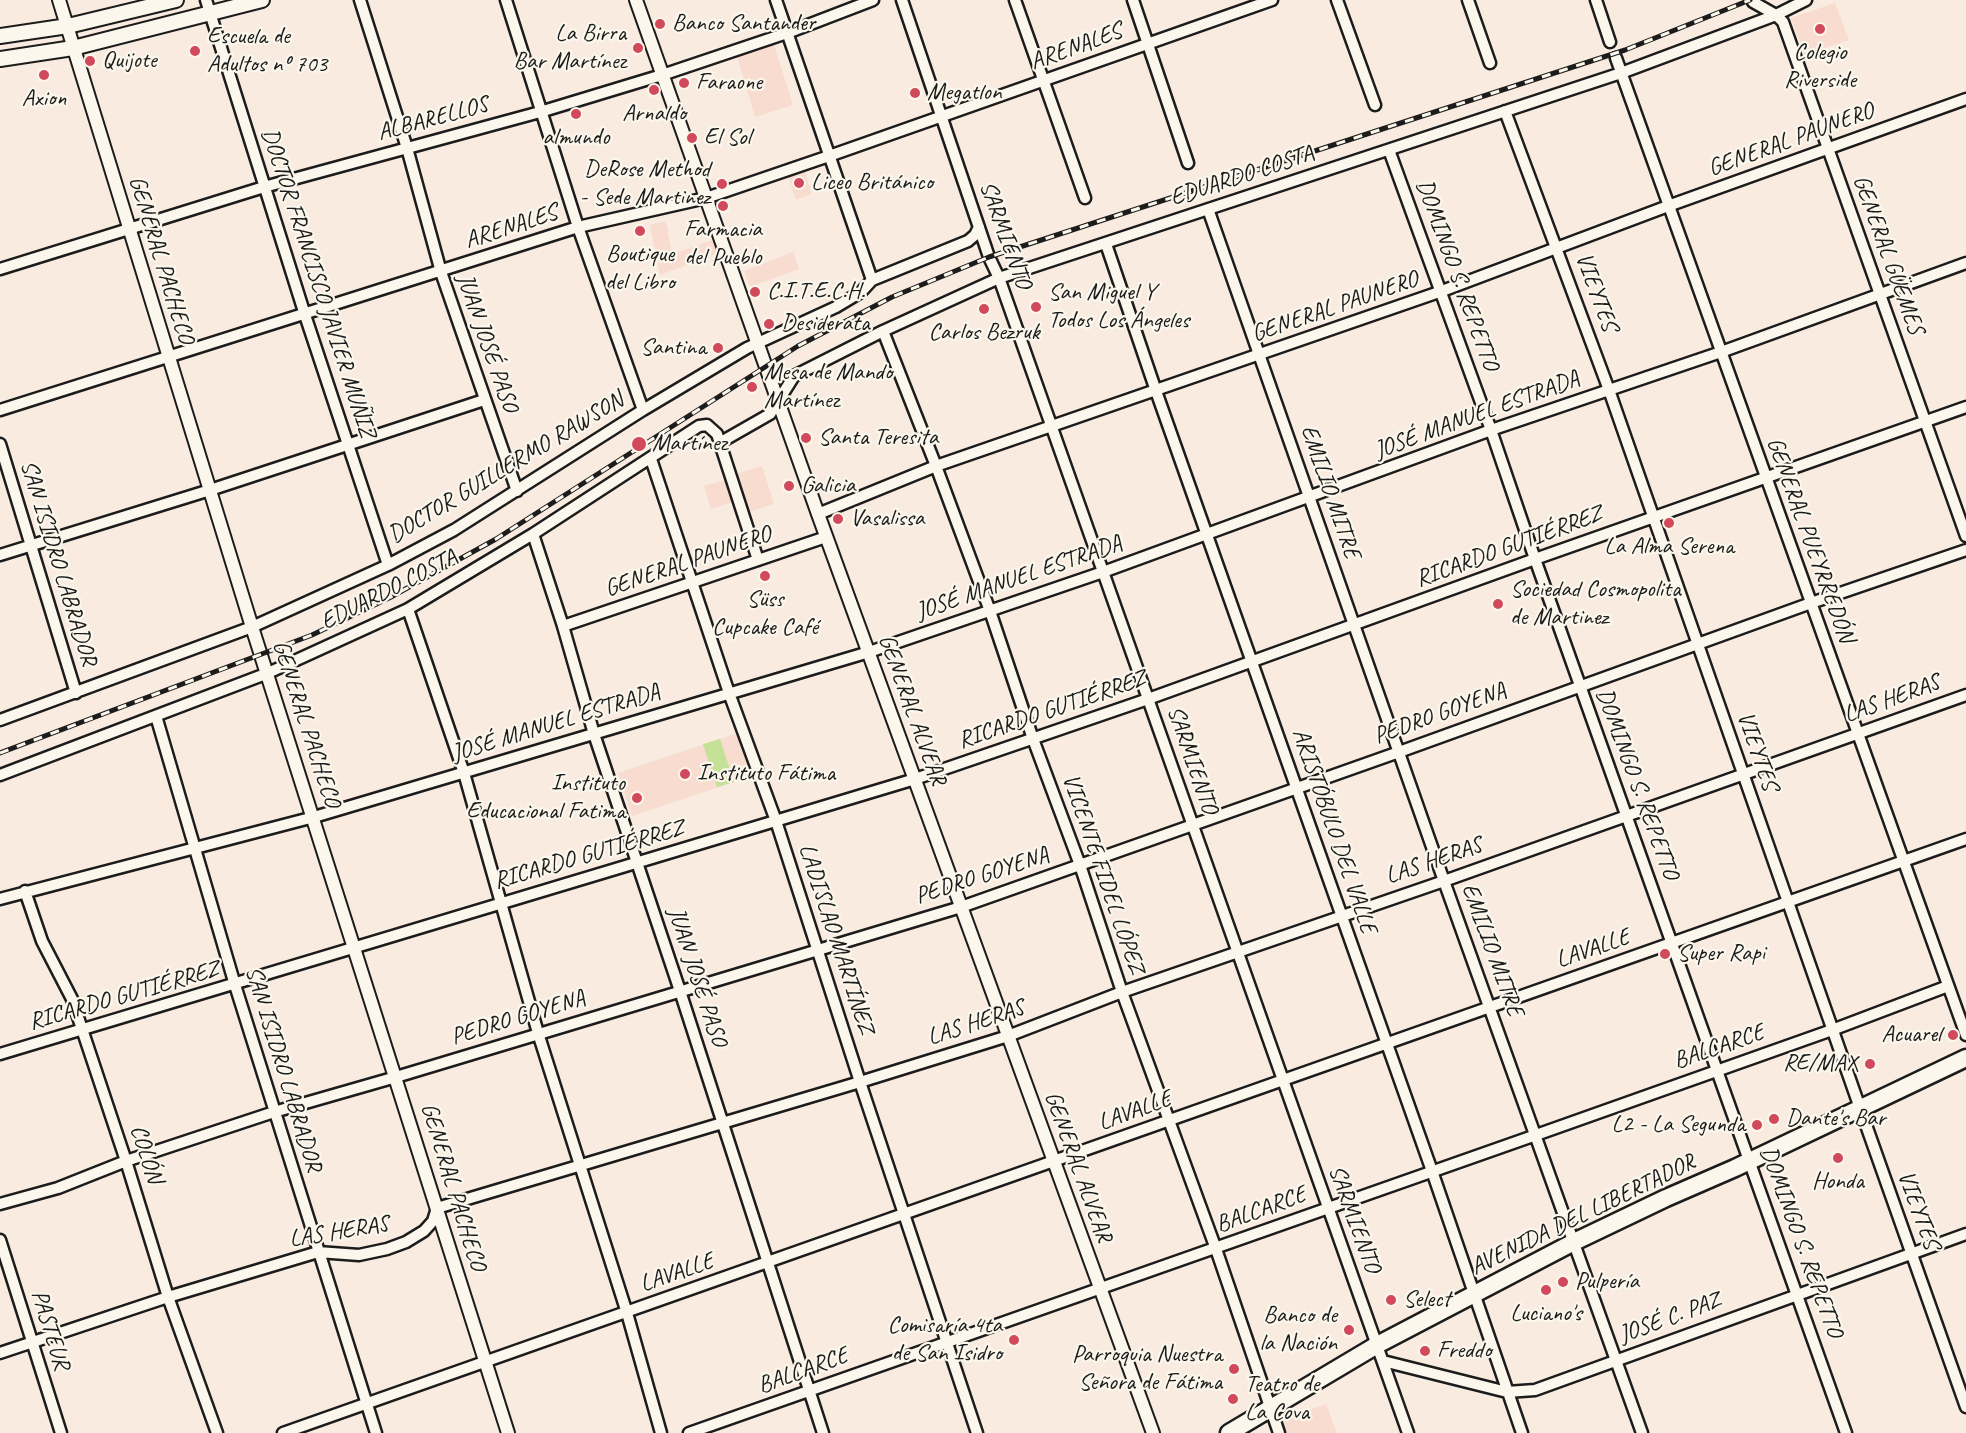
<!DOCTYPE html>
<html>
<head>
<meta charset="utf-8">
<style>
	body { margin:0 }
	canvas { display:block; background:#f9ebdf }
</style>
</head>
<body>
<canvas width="1966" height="1433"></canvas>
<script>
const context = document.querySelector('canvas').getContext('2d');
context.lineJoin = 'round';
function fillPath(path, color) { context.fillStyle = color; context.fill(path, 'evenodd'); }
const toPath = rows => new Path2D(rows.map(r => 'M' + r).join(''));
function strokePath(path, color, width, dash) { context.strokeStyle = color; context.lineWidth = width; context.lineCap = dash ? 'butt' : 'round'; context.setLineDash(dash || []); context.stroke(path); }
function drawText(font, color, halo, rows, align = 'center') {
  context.font = font + ' Caveat,sans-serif'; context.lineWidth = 4.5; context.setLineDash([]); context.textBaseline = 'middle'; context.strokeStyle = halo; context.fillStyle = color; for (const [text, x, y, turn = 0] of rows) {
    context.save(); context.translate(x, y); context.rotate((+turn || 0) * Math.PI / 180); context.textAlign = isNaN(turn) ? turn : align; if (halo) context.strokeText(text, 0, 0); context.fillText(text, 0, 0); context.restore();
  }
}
fillPath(toPath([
	[1835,3,1849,40,1805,55,1791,18],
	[774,45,793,105,755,117,737,56],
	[804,167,811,194,796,200,787,172],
	[666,221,672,254,713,240,718,253,660,275,650,225],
	[793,252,799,269,750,287,744,271],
	[762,466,774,504,748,512,736,474],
	[726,480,733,502,711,509,704,486],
	[738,733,752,776,632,816,618,773],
	[1326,1404,1337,1433,1288,1433,1283,1420]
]), '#f7dccf');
fillPath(toPath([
	[720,739,734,782,717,787,703,744]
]), '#c5e097');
const minor = toPath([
	[206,0,305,315,388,565],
	[360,0,407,148,441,272,517,491],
	[506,0,578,227,643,410],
	[776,0,872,280],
	[902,0,989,257,999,278,1408,1433],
	[1015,0,1085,198],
	[1133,0,1188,163],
	[1337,0,1375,105],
	[1468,0,1490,63],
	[1596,0,1610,42],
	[1753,2,1776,15,1783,22,1966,536],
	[1616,58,1966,1035],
	[1505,111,1609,390,1860,1108,1966,1407],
	[1389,150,1491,430,1535,559,1846,1433],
	[1208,209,1444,881,1642,1433],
	[1106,244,1156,391,1432,1171,1522,1433],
	[0,269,264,187,540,112,662,75,787,33,873,0],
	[883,331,936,466,990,611,1033,739,1080,865,1122,992,1216,1249,1279,1433],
	[0,410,578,227,706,198,829,156,1272,0],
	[721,442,770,414,794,376,883,331,999,278,1621,73,1776,15,1806,0],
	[0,444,76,693],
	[651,459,729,693,776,821,860,1082,977,1433],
	[818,514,936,466,1442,291,1668,206,1966,99],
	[533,534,563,626,594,734,680,991,823,1433],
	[0,555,210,490,484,400],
	[408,609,464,773,538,1033,627,1313,661,1433],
	[563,626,826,537],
	[156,716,235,985,376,1433],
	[0,720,252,627,388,565,454,530,643,410,747,348,836,307,861,292,872,280,968,241,975,235,979,227],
	[0,775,268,673,408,609,533,534,699,426,707,425,717,434,758,560],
	[25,891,42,941,72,999,126,1161,168,1297,217,1433],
	[0,899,314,817,869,652,1103,572,1491,430,1721,352,1966,263],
	[0,1054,915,779,1148,699,1535,559,1966,407],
	[0,1204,58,1188,126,1161,274,1112,396,1077,961,907,1399,752,1811,603,1966,550],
	[0,1240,61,1433],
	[0,1353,168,1297,318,1252,359,1255,387,1249,406,1242,424,1231,433,1221,437,1208,860,1082,1008,1036,1122,992,1444,881,1966,695],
	[1383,1361,1507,1392,1535,1390,1966,1234],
	[283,1433,1966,839],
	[689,1433,1536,1135,1832,1030,1948,986]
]);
const tertiary = toPath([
	[59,0,252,627,508,1433],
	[636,0,818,514,1153,1433]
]);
const secondary = toPath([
	[0,36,68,26,176,0],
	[0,59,73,48,262,0]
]);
const primary = toPath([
	[1229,1433,1377,1345,1574,1242,1666,1198,1735,1168,1966,1058]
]);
strokePath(minor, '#1c1c1c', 15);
strokePath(tertiary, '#1c1c1c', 16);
strokePath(secondary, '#1c1c1c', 18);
strokePath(primary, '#1c1c1c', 21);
strokePath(minor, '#fbf7ec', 10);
strokePath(tertiary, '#fbf7ec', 12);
strokePath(secondary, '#fbf7ec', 14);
strokePath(primary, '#fbf7ec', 16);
const rail = toPath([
	[0,753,312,635,391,597,496,539,798,346,892,297,989,257,1625,50,1750,0]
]);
strokePath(rail, '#1c1c1c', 5);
strokePath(rail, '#fbf7ec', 3, [9]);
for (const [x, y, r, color] of [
	[660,24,6,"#d1495b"],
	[1820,29,6,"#d1495b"],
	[638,48,6,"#d1495b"],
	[195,51,6,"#d1495b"],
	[90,61,6,"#d1495b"],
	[44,75,6,"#d1495b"],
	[684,83,6,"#d1495b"],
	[654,90,6,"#d1495b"],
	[915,93,6,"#d1495b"],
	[576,114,6,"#d1495b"],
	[692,138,6,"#d1495b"],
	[799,183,6,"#d1495b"],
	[722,184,6,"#d1495b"],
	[723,206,6,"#d1495b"],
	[640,231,6,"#d1495b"],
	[755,292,6,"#d1495b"],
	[1036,307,6,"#d1495b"],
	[984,309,6,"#d1495b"],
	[769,324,6,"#d1495b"],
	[718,348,6,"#d1495b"],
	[752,387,6,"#d1495b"],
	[806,438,6,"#d1495b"],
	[639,444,8,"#d1495b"],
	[789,486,6,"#d1495b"],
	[838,519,6,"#d1495b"],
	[1669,523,6,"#d1495b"],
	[765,576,6,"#d1495b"],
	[1498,604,6,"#d1495b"],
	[685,774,6,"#d1495b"],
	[637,798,6,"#d1495b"],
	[1665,954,6,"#d1495b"],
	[1953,1035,6,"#d1495b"],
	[1870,1064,6,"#d1495b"],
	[1774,1119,6,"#d1495b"],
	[1757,1125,6,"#d1495b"],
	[1838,1158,6,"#d1495b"],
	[1563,1282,6,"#d1495b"],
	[1546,1290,6,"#d1495b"],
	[1391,1300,6,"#d1495b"],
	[1349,1330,6,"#d1495b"],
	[1014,1340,6,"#d1495b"],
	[1425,1351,6,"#d1495b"],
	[1234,1369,6,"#d1495b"],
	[1233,1399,6,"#d1495b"]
]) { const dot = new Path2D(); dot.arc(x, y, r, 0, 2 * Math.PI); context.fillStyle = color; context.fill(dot); strokePath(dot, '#fbf7ec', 2); }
drawText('24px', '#1c1c1c', '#fbf7ec', [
	["Banco Santander",672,24],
	["La Birra",626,34,"right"],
	["Bar Martínez",626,62,"right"],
	["Escuela de",207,37],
	["Adultos nº 703",207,65],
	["Colegio",1820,53,"center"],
	["Riverside",1820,81,"center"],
	["Quijote",102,61],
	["Faraone",696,83],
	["Megatlon",927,93],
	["Axion",44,99,"center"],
	["Arnaldo",654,114,"center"],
	["almundo",576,138,"center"],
	["El Sol",704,138],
	["DeRose Method",710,170,"right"],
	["- Sede Martinez",710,198,"right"],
	["Liceo Británico",811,183],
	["Farmacia",723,230,"center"],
	["del Pueblo",723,258,"center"],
	["Boutique",640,255,"center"],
	["del Libro",640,283,"center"],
	["C.I.T.E.C.H.",767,292],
	["San Miguel Y",1048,293],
	["Todos Los Ángeles",1048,321],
	["Desiderata",781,324],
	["Carlos Bezruk",984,333,"center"],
	["Santina",706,348,"right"],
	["Mesa de Mando",764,373],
	["Martínez",764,401],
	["Santa Teresita",818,438],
	["Martínez",652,444],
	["Galicia",801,486],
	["Vasalissa",850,519],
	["La Alma Serena",1669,547,"center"],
	["Sociedad Cosmopolita",1510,590],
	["de Martinez",1510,618],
	["Süss",765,600,"center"],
	["Cupcake Café",765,628,"center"],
	["Instituto Fátima",697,774],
	["Instituto",625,784,"right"],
	["Educacional Fatima",625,812,"right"],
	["Super Rapi",1677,954],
	["Acuarel",1941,1035,"right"],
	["RE/MAX",1858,1064,"right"],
	["Dante's Bar",1786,1119],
	["L2 - La Segunda",1745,1125,"right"],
	["Honda",1838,1182,"center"],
	["Pulpería",1575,1282],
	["Select",1403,1300],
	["Luciano's",1546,1314,"center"],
	["Banco de",1337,1316,"right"],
	["la Nación",1337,1344,"right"],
	["Comisaría 4ta",1002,1326,"right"],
	["de San Isidro",1002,1354,"right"],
	["Freddo",1437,1351],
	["Parroquia Nuestra",1222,1355,"right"],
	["Señora de Fátima",1222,1383,"right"],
	["Teatro de",1245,1385],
	["La Cova",1245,1413]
], 'left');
drawText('24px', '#1c1c1c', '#fbf7ec', [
	["ARENALES",1076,47,-20],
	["ALBARELLOS",433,119,-15],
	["GENERAL PAUNERO",1791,140,-20],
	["EDUARDO COSTA",1242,176,-18],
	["ARENALES",511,227,-18],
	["SARMIENTO",1005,235,70],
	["GENERAL GÜEMES",1888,255,70],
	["GENERAL PACHECO",161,260,73],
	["DOMINGO S. REPETTO",1457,275,70],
	["DOCTOR FRANCISCO JAVIER MUÑIZ",318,283,72],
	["VIEYTES",1596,292,70],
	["GENERAL PAUNERO",1335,307,-19],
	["JUAN JOSÉ PASO",487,343,71],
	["JOSÉ MANUEL ESTRADA",1477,415,-20],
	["DOCTOR GUILLERMO RAWSON",506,468,-31],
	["EMILIO MITRE",1330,492,71],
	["GENERAL PUEYRREDÓN",1810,540,70],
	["RICARDO GUTIÉRREZ",1509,547,-20],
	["GENERAL PAUNERO",688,562,-19],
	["SAN ISIDRO LABRADOR",58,563,73],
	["JOSÉ MANUEL ESTRADA",1019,578,-19],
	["EDUARDO COSTA",389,590,-27],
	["LAS HERAS",1892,699,-20],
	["GENERAL ALVEAR",912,710,70],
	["RICARDO GUTIÉRREZ",1052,710,-19],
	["PEDRO GOYENA",1440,714,-20],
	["JOSÉ MANUEL ESTRADA",556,723,-17],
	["GENERAL PACHECO",306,724,72],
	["VIEYTES",1757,751,71],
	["SARMIENTO",1192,760,71],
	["DOMINGO S. REPETTO",1637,784,70],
	["ARISTÓBULO DEL VALLE",1334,831,71],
	["RICARDO GUTIÉRREZ",589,855,-16],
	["LAS HERAS",1434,861,-19],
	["VICENTE FIDEL LÓPEZ",1103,874,71],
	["PEDRO GOYENA",982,876,-18],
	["LADISLAO MARTÍNEZ",836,939,72],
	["LAVALLE",1593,949,-19],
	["EMILIO MITRE",1492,950,70],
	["JUAN JOSÉ PASO",697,977,72],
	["RICARDO GUTIÉRREZ",124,996,-16],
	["PEDRO GOYENA",518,1018,-17],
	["LAS HERAS",976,1023,-18],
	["BALCARCE",1719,1047,-19],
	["SAN ISIDRO LABRADOR",283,1069,73],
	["LAVALLE",1135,1111,-20],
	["COLÓN",146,1154,72],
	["GENERAL ALVEAR",1078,1167,70],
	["GENERAL PACHECO",453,1187,73],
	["BALCARCE",1261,1210,-20],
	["VIEYTES",1918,1210,70],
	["AVENIDA DEL LIBERTADOR",1583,1215,-26],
	["SARMIENTO",1354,1219,70],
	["LAS HERAS",339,1232,-9],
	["DOMINGO S. REPETTO",1801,1242,70],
	["LAVALLE",677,1273,-19],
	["JOSÉ C. PAZ",1670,1318,-20],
	["PASTEUR",50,1330,73],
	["BALCARCE",803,1371,-20]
]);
</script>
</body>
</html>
